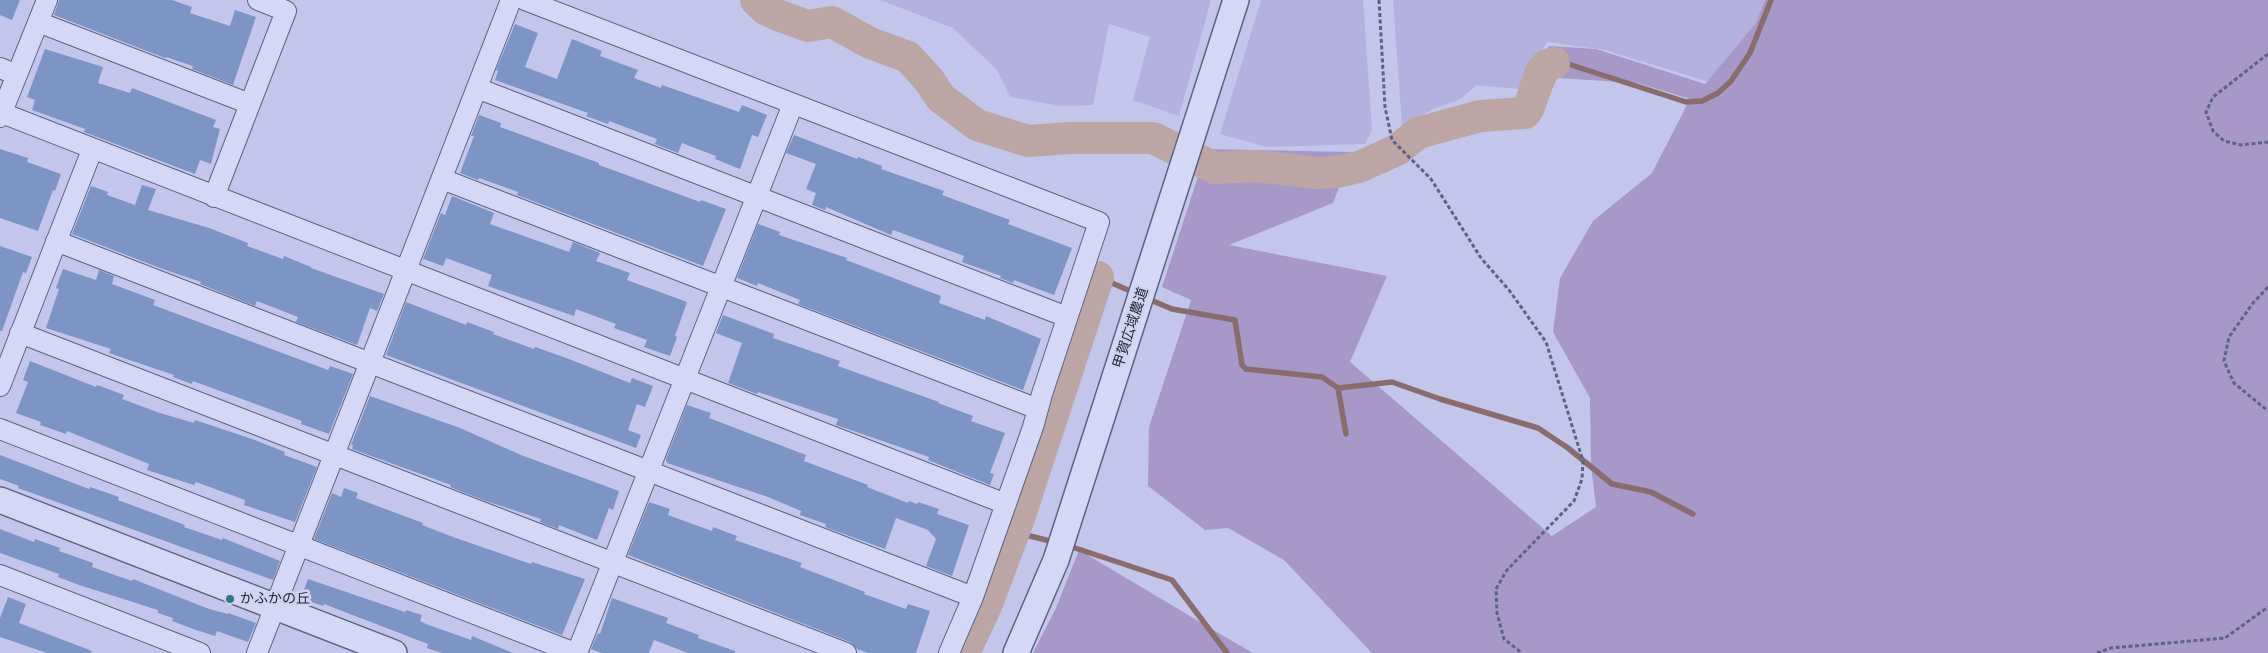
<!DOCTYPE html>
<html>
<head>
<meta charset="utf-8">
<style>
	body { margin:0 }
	canvas { display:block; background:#c3c5ea }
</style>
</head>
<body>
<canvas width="2268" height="653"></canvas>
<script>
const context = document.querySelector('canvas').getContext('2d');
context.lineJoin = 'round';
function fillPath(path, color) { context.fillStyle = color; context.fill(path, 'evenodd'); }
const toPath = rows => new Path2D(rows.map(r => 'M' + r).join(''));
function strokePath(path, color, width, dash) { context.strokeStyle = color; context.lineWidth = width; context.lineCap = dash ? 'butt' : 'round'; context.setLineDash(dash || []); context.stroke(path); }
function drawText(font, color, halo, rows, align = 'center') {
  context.font = font + ' Lora,"Noto Sans JP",serif'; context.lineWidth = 5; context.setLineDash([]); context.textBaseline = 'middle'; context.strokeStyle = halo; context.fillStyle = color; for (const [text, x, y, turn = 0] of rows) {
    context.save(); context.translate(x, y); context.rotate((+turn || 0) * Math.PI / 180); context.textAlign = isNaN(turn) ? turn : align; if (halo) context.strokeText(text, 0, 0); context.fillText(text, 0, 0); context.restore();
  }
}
fillPath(toPath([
	[880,0,1211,0,1179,116,1133,100,1150,37,1109,24,1093,105,1061,106,1010,97,997,70,953,28],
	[1261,0,1363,0,1372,130,1365,144,1267,147,1220,134],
	[1393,0,1764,0,1767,30,1712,83,1605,50,1547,42,1518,89,1477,85,1459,100,1435,108,1402,126]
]), '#b4b1df');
fillPath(toPath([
	[1765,0,2268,0,2268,653,1372,653,1284,560,1228,528,1205,530,1148,486,1149,427,1191,300,1162,287,1207,149,1353,152,1333,203,1229,245,1387,276,1350,362,1552,536,1596,507,1591,465,1590,398,1553,332,1560,278,1593,221,1652,173,1690,99,1638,83,1557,78,1547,101,1527,85,1549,46,1596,49,1705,84,1756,23],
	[1079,550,1232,641,1253,653,1033,653,1056,608]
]), '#a898c7');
strokePath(toPath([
	[1554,63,1565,63,1686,102,1702,101,1718,93,1731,81,1750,53,1771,0],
	[1098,277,1135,293],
	[1146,298,1172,309,1235,320,1242,365,1246,369,1322,377,1338,388,1392,382,1440,399,1538,428,1568,448,1612,484,1651,492,1693,514],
	[1338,388,1346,434],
	[1014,532,1054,542],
	[1066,545,1172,580,1227,653]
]), '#8a6c6d', 5.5);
strokePath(toPath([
	[756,0,765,9,780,16,808,26,832,22,870,43,908,57,929,80,941,98,977,125,1028,141,1070,138,1153,138,1215,168,1257,166,1316,173,1337,172,1359,167,1397,150,1418,133,1429,130,1480,116,1525,113,1529,107,1541,72,1547,65,1554,63],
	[964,653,986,606,1018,521,1098,277]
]), '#bda5a6', 32);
fillPath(toPath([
	[0,0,20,0,12,20,0,15],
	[59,0,172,0,192,7,190,13,230,26,235,10,256,17,233,85,192,69,193,66,166,57,165,58,54,15],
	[515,24,538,33,525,67,557,79,572,39,602,51,600,56,638,70,634,78,661,88,662,85,739,112,742,105,767,115,758,137,752,135,740,169,715,159,716,156,682,143,678,153,655,144,657,139,609,121,608,124,586,116,588,113,495,80,498,71,496,70],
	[45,49,103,67,98,83,130,93,132,88,216,120,213,127,220,129,211,164,200,160,195,174,84,132,85,129,32,110,35,100,27,97],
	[479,115,501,123,500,127,599,163,599,165,700,202,701,200,726,209,703,266,517,195,518,192,479,178,478,180,460,173,474,136,471,136],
	[794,135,857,159,858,157,882,166,881,169,944,191,942,195,1010,220,1008,224,1072,248,1054,295,1014,280,1013,283,1000,278,1001,276,962,262,964,256,893,230,891,235,826,207,825,210,812,205,816,193,806,189,816,164,786,153],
	[0,149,28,158,27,162,61,174,55,191,53,190,38,231,0,218],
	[142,185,156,189,148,210,209,228,248,243,247,246,283,259,284,256,311,267,311,268,384,294,377,311,370,308,357,345,296,322,298,317,257,301,255,306,200,284,201,282,160,268,72,234,91,186,108,192,107,195,135,205],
	[452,196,494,213,490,224,569,252,573,242,600,253,596,261,630,273,627,280,687,302,675,336,677,337,670,356,644,347,647,340,614,328,616,324,576,309,574,316,488,286,492,275,446,258,443,266,423,259,441,213,445,215],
	[758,224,780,232,779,235,847,258,846,260,941,296,939,303,985,320,986,316,1041,339,1023,390,798,304,800,300,758,283,757,286,737,278],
	[0,246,32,257,26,273,23,272,2,331,0,331],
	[63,269,96,280,99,270,114,276,112,284,155,300,153,305,328,370,330,366,353,374,329,434,301,424,302,421,261,406,193,381,192,384,173,377,174,375,109,353,111,349,46,328,59,289,56,288],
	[406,302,466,325,467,322,494,332,493,334,534,349,535,347,569,359,630,383,632,378,653,386,645,407,637,404,628,430,641,435,636,448,386,355],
	[723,315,774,334,773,338,840,361,838,366,939,402,938,403,973,416,971,421,1005,433,990,473,994,474,990,485,928,460,929,457,836,425,838,419,758,392,757,394,728,383,742,343,716,333],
	[30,361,96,387,97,385,124,395,122,399,160,413,194,423,195,420,252,439,285,452,284,455,317,467,295,522,244,505,245,500,196,482,194,485,147,470,149,464,67,431,66,434,40,425,41,422,16,413,28,382,23,380],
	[370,396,460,428,521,455,619,491,613,510,609,508,597,540,559,525,558,529,540,522,541,519,486,501,450,487,451,485,352,449,353,445,351,445],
	[687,405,711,413,709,418,806,455,804,461,868,485,867,487,908,503,909,501,917,504,918,502,939,509,937,514,969,525,952,576,926,566,936,539,928,530,896,518,885,549,825,527,826,524,800,515,801,511,768,497,667,463,666,459],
	[0,455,89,489,90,487,119,497,118,500,185,525,184,527,222,540,223,538,280,561,273,580,18,488,19,486,0,479],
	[344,488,358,493,356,498,423,523,422,525,453,537,531,564,532,562,585,579,562,635,314,539,332,493,341,497],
	[649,502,670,509,668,515,712,531,713,527,737,536,735,540,802,563,800,567,865,592,864,594,906,609,908,604,930,611,916,653,868,653,857,649,850,642,628,555],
	[0,529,34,542,35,539,60,548,59,551,93,563,92,567,132,581,133,579,209,609,228,614,228,613,256,623,248,642,217,631,215,636,196,630,172,621,173,618,158,613,158,610,79,585,58,577,59,574,0,553],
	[308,579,405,612,406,610,422,615,420,621,426,624,471,640,472,636,513,653,442,653,427,648,428,644,324,604,323,606,301,598],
	[8,597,26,604,19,623,92,651,91,653,47,653,0,637,0,618],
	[612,598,668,618,666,623,699,635,698,638,735,651,735,653,688,653,654,640,649,653,602,653,591,649,598,633,600,634]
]), '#7c95c5');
const minor = toPath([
	[525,0,1099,222,1042,394,1033,427,973,597,949,653],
	[38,22,250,104],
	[0,68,17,75],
	[477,88,1067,317],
	[2,113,1006,504],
	[0,117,47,0],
	[442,179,1038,409],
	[214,197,286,11,258,0],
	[56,241,973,597],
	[20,333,846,653],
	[0,386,92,150],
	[0,429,575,653],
	[0,575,200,653],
	[257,653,511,0],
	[577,653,793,104]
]);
const tertiary = toPath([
	[0,500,394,653],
	[1016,653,1056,560,1236,0]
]);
strokePath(minor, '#5b6482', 22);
strokePath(tertiary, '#5b6482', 28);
strokePath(toPath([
	[1379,0,1385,107,1392,140,1431,179,1481,258,1509,290,1546,342,1583,461,1582,479,1574,501,1507,570,1496,589,1497,613,1504,639,1522,653],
	[2268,54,2213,97,2206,112,2213,131,2224,141,2241,145,2268,142],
	[2268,287,2253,303,2229,337,2224,361,2234,383,2268,411],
	[2097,653,2111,648,2225,638,2268,607]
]), '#5b6482', 3, [4, 2.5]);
strokePath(minor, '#d5d7f6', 20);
strokePath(tertiary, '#d5d7f6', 25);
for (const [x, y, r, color] of [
	[230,599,5,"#30778c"]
]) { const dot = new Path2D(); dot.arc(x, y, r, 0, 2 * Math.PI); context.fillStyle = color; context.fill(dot); strokePath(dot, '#d2d3f2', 2); }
drawText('14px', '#1e2434', '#d2d3f2', [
	["甲賀広域農道",1131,328,-72]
]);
drawText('14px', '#1e2434', '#d2d3f2', [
	["かふかの丘",240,599]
], 'left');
</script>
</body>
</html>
